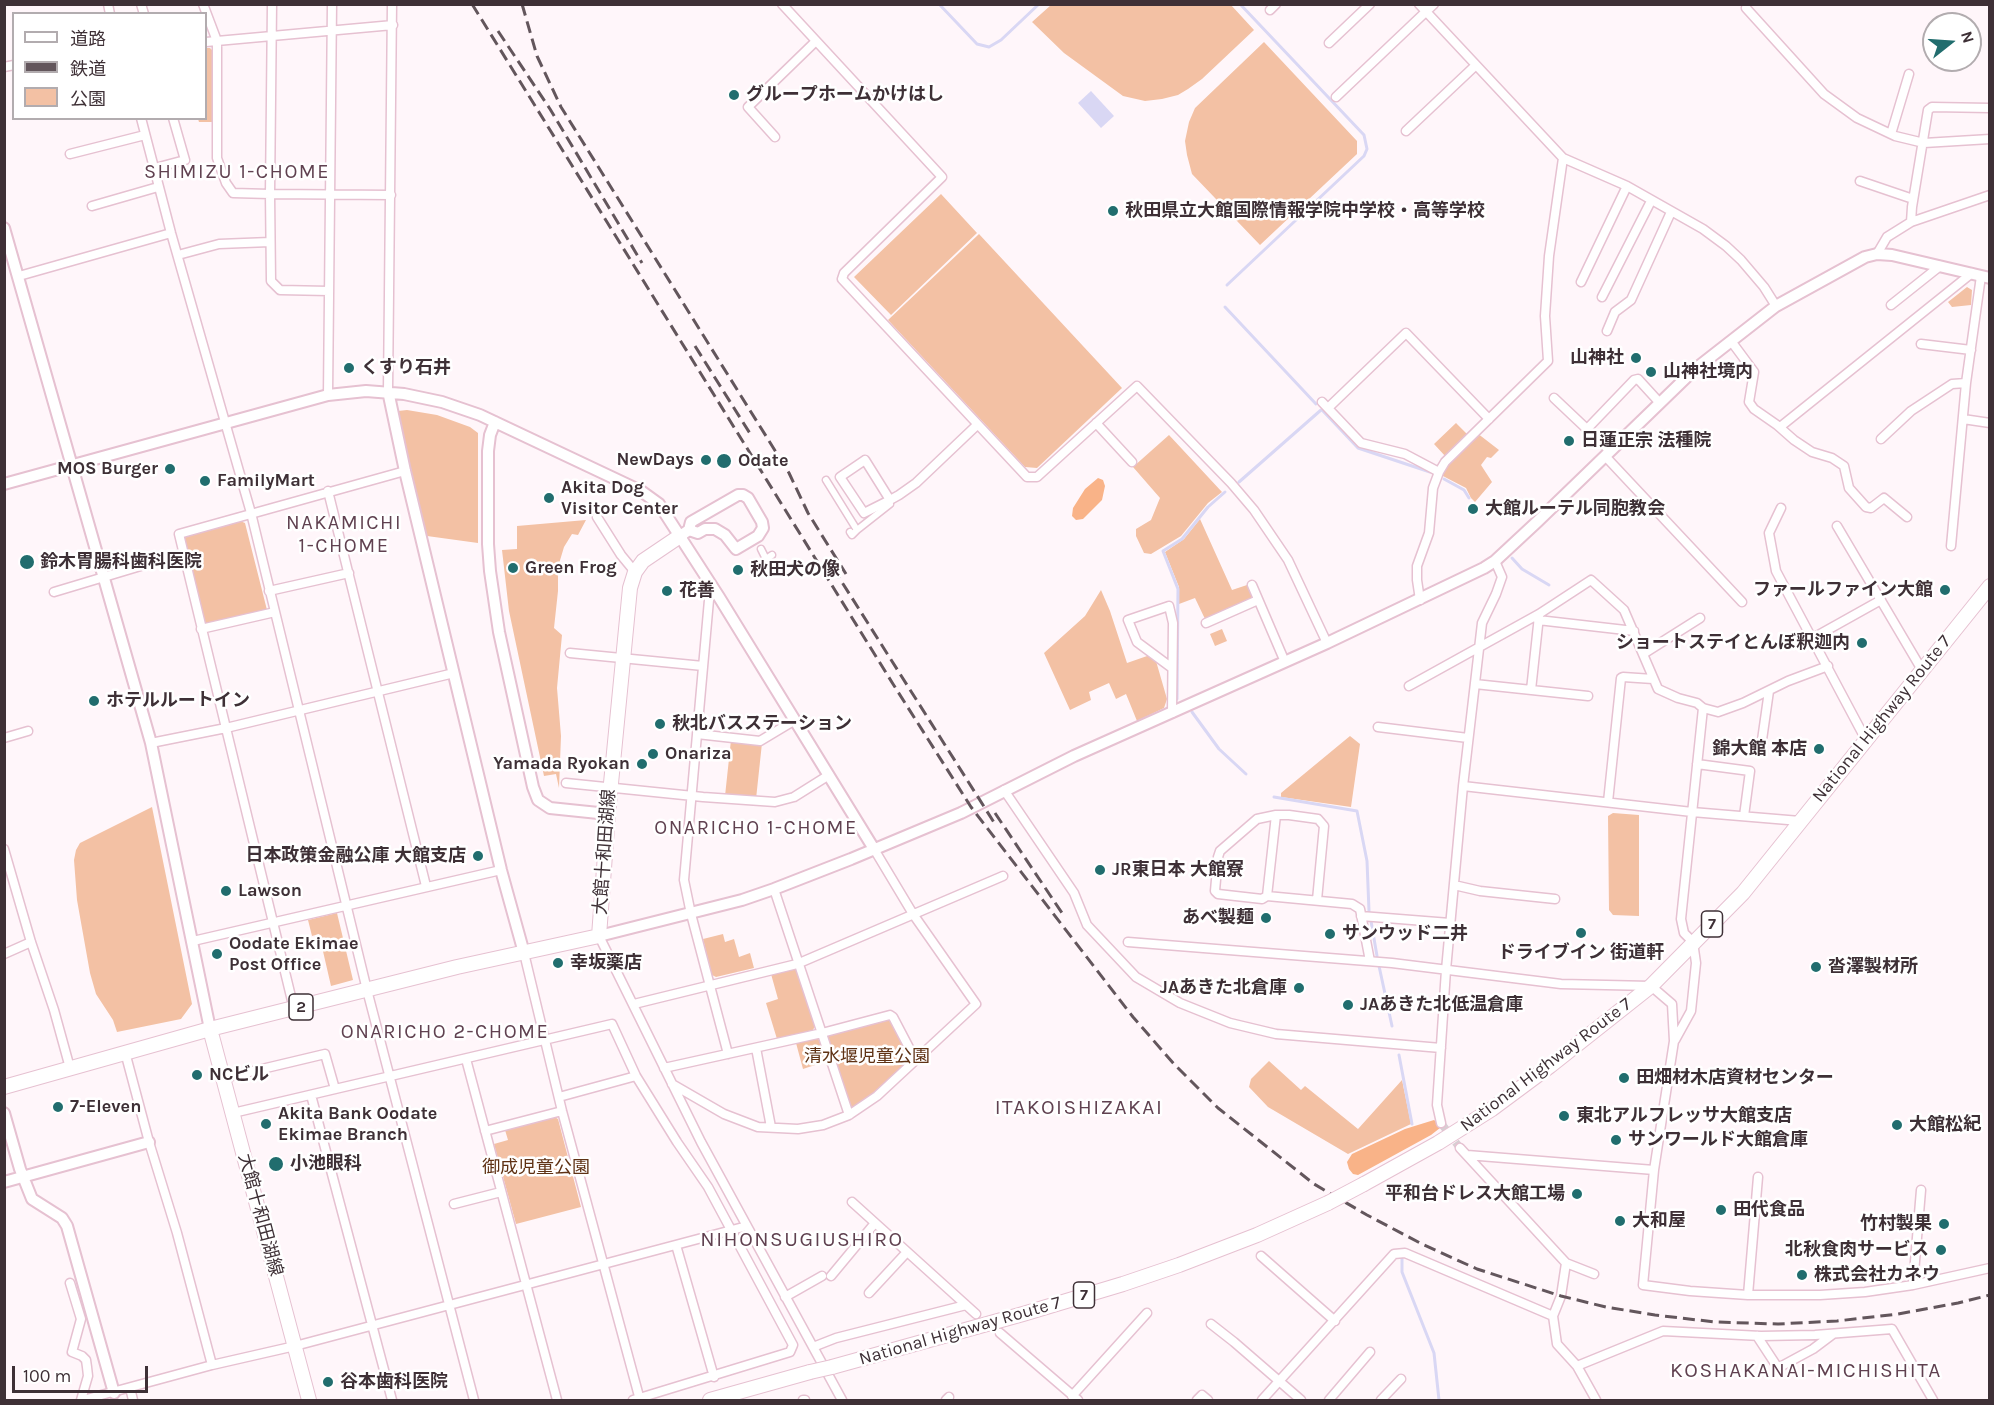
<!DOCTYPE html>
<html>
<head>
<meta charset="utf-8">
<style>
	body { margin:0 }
	#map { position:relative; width:1994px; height:1405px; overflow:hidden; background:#fff6fa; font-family:Karla,"Noto Sans JP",sans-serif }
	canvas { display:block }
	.frame { position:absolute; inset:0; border:6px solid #3e3036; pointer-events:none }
	.legend { position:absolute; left:12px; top:12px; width:195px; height:108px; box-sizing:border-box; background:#fff; border:2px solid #b2acaf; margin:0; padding:8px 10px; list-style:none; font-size:18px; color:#3e3036 }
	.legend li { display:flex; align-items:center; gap:12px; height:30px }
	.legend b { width:30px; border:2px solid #b2acaf }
	.north { position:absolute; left:1922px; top:12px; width:60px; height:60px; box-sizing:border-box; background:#fff; border:2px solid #b2acaf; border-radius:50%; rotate:73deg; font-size:16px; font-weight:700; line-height:24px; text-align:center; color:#3e3036 }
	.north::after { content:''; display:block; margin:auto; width:21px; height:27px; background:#216d6e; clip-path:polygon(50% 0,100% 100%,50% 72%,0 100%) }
	.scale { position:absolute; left:12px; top:1366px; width:136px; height:27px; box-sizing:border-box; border:3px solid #3e3036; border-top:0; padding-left:8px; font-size:18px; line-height:21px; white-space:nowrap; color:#3e3036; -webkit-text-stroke:4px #fff; paint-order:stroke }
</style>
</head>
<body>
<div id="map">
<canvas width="1994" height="1405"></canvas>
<div class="frame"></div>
<ul class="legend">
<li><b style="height:8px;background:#fff"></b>道路</li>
<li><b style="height:8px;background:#63565c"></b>鉄道</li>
<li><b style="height:16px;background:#f3c1a4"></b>公園</li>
</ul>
<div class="north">N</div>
<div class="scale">100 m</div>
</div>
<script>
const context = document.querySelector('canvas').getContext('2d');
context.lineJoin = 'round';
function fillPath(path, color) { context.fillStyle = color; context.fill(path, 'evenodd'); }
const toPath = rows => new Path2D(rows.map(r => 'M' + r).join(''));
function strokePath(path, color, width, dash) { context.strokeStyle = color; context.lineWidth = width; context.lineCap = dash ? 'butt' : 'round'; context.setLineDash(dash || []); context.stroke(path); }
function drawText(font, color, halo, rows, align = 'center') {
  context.font = font + ' Karla,"Noto Sans JP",sans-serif'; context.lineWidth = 5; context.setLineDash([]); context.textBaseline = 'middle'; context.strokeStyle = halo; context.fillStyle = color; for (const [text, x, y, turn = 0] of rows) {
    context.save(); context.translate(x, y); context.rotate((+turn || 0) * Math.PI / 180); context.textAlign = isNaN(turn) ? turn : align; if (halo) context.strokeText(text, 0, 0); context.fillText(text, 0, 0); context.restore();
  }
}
fillPath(toPath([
	[1231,5,1254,30,1202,79,1188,89,1178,95,1162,99,1145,101,1123,96,1064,53,1032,22,1051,5],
	[1264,42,1357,141,1357,154,1260,245,1192,174,1187,155,1185,141,1189,122,1195,108],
	[206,48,210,48,214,52,213,122,199,122,198,119,206,118],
	[941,194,977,233,891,315,854,277],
	[979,234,1122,388,1037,468,1025,467,888,320],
	[1967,287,1972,290,1971,305,1952,307,1948,302],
	[407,410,437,415,470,427,478,433,478,543,427,536,397,419,398,411],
	[1456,423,1469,436,1446,457,1434,444],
	[1477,433,1499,450,1491,458,1487,457,1481,465,1492,482,1475,502,1471,498,1466,488,1441,475,1446,464],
	[1169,435,1222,492,1208,503,1181,536,1151,554,1144,553,1136,536,1136,529,1151,520,1160,498,1133,467],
	[1200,519,1232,590,1247,585,1251,595,1251,599,1205,619,1195,598,1179,604,1179,587,1165,552,1184,539],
	[586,520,578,535,572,534,564,547,558,567,558,591,554,628,562,635,557,688,561,736,559,788,556,774,544,776,509,611,502,550,517,549,517,526],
	[240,521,245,523,267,610,208,625,204,622,184,537],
	[1101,590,1110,611,1127,663,1150,655,1156,661,1167,699,1164,708,1137,721,1126,694,1116,699,1109,683,1089,692,1091,700,1070,710,1044,653,1085,616],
	[1222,629,1227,641,1215,646,1210,634],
	[1350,736,1360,744,1351,807,1281,797,1281,793],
	[731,740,762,743,756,799,725,796],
	[152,807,192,1004,181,1019,117,1032,113,1020,96,994,90,973,77,900,74,860,76,850,80,843],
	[1613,813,1639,815,1639,916,1613,915,1609,910,1608,816],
	[337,913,353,980,331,986,319,934,312,936,308,920],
	[723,934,725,942,734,939,739,957,750,953,754,968,716,977,712,975,703,939],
	[791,969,797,970,815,1026,813,1030,777,1039,766,1003,778,999,771,974],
	[889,1016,911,1060,879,1090,849,1110,825,1034],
	[815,1037,820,1040,827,1061,803,1069,796,1043],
	[1269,1061,1301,1090,1305,1086,1358,1129,1402,1080,1411,1124,1348,1154,1268,1107,1249,1087,1251,1079],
	[553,1116,558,1119,581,1207,516,1224,494,1144,508,1140,505,1130]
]), '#f3c1a4');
fillPath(toPath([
	[1098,478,1103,480,1105,486,1102,500,1083,519,1076,520,1072,516,1073,508,1085,489],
	[1434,1120,1437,1122,1440,1128,1431,1135,1358,1175,1353,1174,1349,1169,1347,1162,1352,1154,1405,1129]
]), '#f9b388');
fillPath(toPath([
	[1091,91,1114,116,1101,128,1078,103]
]), '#d9d7f4');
strokePath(toPath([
	[939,4,977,44,989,47,1001,40,1039,4],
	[1227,285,1364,156,1367,149,1364,135,1240,4],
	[1225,307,1316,404],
	[1323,411,1358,448,1430,472],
	[1444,479,1464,490,1469,498],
	[1239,482,1321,410],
	[1512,558,1522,569,1549,585],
	[1177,699,1178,589,1163,551,1182,539,1208,507,1225,492],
	[1192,712,1219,749,1246,774],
	[1274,797,1357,811,1367,861,1369,911],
	[1371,921,1377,956],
	[1379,966,1392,1026],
	[1399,1055,1412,1124],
	[1402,1259,1402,1272,1434,1353,1439,1400]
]), '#d9d7f4', 3);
strokePath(toPath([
	[1441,1123,1460,1148]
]), '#d8ced3', 8, [8, 4]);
const pedestrian = toPath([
	[826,480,857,530,890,504],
	[850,532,852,535,857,530],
	[761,549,766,559,772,555]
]);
const minor = toPath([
	[108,4,110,14],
	[141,4,144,14],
	[203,4,217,41,217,158,226,183,233,193,270,194,271,281,280,290,329,291],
	[272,4,270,194,391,195],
	[782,4,942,177,844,273,842,279,1027,477,1037,477,1137,386,1231,483,1254,510,1288,560,1327,643],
	[1419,4,1563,158,1627,186,1703,229,1726,246,1741,260,1764,287,1776,306],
	[1746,8,1824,94,1857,118,1895,136,1924,143,1990,139],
	[1270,10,1276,4],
	[206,42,393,25],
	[1329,43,1370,4],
	[4,67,14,65],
	[1336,97,1434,4],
	[141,118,171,233,251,513,367,990,474,1400],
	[1406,131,1476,65],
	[1891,134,1909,74],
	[775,137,748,107,816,41],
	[70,154,145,135],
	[155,168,185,160,173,118],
	[1860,181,1913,199],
	[92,206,158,187],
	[1911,222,1990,195],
	[1877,254,1887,237,1911,222,1912,207,1928,110,1932,107,1990,108],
	[178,255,219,244,270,242],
	[19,276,171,233],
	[1581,282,1627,186],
	[1602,297,1651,201],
	[1891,305,1940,266],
	[1607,331,1615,312,1631,300,1671,212],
	[1731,341,1754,372,1749,402,1754,409,1777,425,1794,440,1812,452,1832,458,1844,466,1849,488,1866,507,1871,508,1884,498,1907,517],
	[1921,344,1971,350],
	[388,391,392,4],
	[328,395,332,4],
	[1554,398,1609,450],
	[1322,402,1361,443,1405,454,1439,472],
	[1328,408,1406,333,1489,419],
	[1963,419,1990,423],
	[1096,423,1132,462],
	[1780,427,1972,273],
	[1587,429,1634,380,1638,379,1659,402],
	[1881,439,1911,411,1952,384,1966,383],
	[1605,456,1742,602],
	[328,491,426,886],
	[890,500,865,460,840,477,864,513,890,500,899,495,916,483,977,425],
	[1781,508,1769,533,1776,571,1866,740],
	[597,517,621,555,635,572],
	[1837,526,1922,670],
	[1951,546,1966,383,1981,276],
	[1252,585,1285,662],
	[712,588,709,600,684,880,691,914,728,1054],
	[269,591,349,573],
	[54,592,184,553],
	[1420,600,1417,580,1417,566,1429,533,1433,488,1439,472,1445,462,1548,361,1545,316,1549,256,1563,158],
	[1538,620,1634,631],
	[1206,623,1258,600],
	[201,629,275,612],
	[1813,638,1881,600],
	[570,653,703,666],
	[1643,654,1700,618],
	[1475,684,1588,696],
	[1409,686,1539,614,1591,580,1624,610,1658,689,1678,698,1697,703,1703,708,1718,712,1743,703,1788,681,1828,666],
	[1531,690,1539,616],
	[1172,713,1173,623,1169,606,1128,620,1137,642,1172,668],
	[1378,727,1468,738],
	[697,734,760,741,795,720],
	[4,738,28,731],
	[151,743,226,728,454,673],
	[1761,747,1769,691],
	[1697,764,1750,771,1744,816],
	[566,783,703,797,775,802,794,797,829,775],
	[1463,786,1692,812,1800,821],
	[1004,790,1074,893,1087,925,1136,977,1180,1003,1230,1023,1276,1034,1441,1048],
	[1608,802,1621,678,1623,677,1653,679],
	[1276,815,1257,819,1220,851,1218,857,1215,891,1218,894,1262,899,1267,896,1352,904,1360,909,1370,961],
	[4,849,31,942,54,1010,70,1068],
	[1454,885,1480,891,1555,899],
	[774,889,849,1115],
	[1267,896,1276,815,1289,815,1318,819,1324,826,1317,900],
	[1361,916,1450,923],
	[599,936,701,1142,842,1400],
	[193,941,501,870],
	[1128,942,1392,963,1561,984,1651,986,1672,1004,1674,1041,1654,1170,1643,1285,1690,1291,1748,1295,1820,1295,1865,1292,1913,1285,1990,1268],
	[524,953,562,1111,640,1400],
	[4,954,31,942],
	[634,1004,797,964,1003,876],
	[294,1009,179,534,405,471],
	[1675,1040,1691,1011,1696,963,1693,942,1684,933,1681,919,1703,708],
	[756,1048,771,1127],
	[125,1052,149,1142,177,1233,212,1365],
	[466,1059,557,1400],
	[664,1068,822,1033,890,1015,893,1017,915,1059],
	[224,1078,325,1054,335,1089],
	[672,1084,724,1114,758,1127,798,1129,823,1125,849,1115,877,1096,976,1004,913,914,874,849],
	[311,1095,392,1400],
	[559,1097,636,1076],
	[233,1113,612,1024,636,1076,677,1142,708,1187,793,1345,790,1352,633,1400],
	[1441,1123,1437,1105,1446,970,1463,786,1482,623,1496,594,1502,577,1495,561],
	[485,1131,562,1111],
	[1460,1148,1566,1263,1594,1274],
	[1467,1155,1654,1170],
	[852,1202,976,1314],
	[454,1204,501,1192],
	[676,1245,714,1377],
	[1261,1256,1335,1321],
	[1566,1263,1561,1296,1553,1316,1557,1344,1577,1366,1596,1400],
	[831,1276,875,1223],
	[70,1283,81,1319,72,1352,82,1356,86,1360,87,1367,88,1376,81,1400],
	[1913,1285,1921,1190],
	[869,1293,907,1252],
	[1748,1295,1758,1177],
	[785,1297,822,1276],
	[1211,1324,1234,1342,1301,1400],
	[1000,1333,1078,1400],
	[1757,1336,1778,1368,1813,1349,1833,1334],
	[813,1347,836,1338,966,1305],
	[1577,1366,1663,1331,1761,1336,1815,1335,1892,1329,1933,1400],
	[130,1388,133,1400],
	[1072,1396,1147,1313],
	[83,1400,212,1365,295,1346,747,1226],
	[803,1400,805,1400],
	[946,1400,949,1397],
	[1197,1400,1202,1395,1208,1400],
	[1262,1400,1394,1254,1405,1253,1553,1316],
	[1329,1400,1370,1352],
	[1381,1400,1401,1379]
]);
const tertiary = toPath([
	[4,228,151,743,210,1029],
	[388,391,405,471,501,870,524,953],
	[495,422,490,435,488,451,488,544,490,571,499,632,533,787,538,800,550,808,608,814],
	[4,484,328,395,366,391,404,394,442,402,480,415,641,491,659,504,719,597,874,849],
	[680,536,689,530,691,522,738,495,743,495,748,498,762,522,763,528,758,536,736,549,725,535,715,529,705,529,698,533,689,530],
	[599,936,742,900,774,889,851,859,961,813,1074,756,1327,643,1484,568,1495,561,1538,521,1694,370,1776,306,1865,257,1877,254,1892,255,1990,278],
	[4,1113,20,1169,32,1199,62,1218,67,1226,114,1393],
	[4,1182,149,1142]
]);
const primary = toPath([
	[210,1029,309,1400],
	[4,1087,210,1029,457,967,599,936,608,814,630,588,635,572,643,561,680,536]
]);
const trunk = toPath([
	[1364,1184,1438,1143,1492,1109,1550,1066,1651,986,1743,893,1990,586],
	[832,1367,1023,1314,1123,1284,1179,1265,1257,1235,1328,1203],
	[710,1400,810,1372]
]);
strokePath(pedestrian, '#e6c1d1', 9);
strokePath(minor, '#e6c1d1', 11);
strokePath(tertiary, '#e6c1d1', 14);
strokePath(primary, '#e6c1d1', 16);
strokePath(trunk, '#e6c1d1', 16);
strokePath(pedestrian, '#fff', 6);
strokePath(minor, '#fff', 8);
strokePath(tertiary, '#fff', 10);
strokePath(primary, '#fff', 14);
strokePath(trunk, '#fff', 14);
strokePath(toPath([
	[472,4,893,684,971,807,1133,1017,1174,1064,1218,1108,1314,1184,1367,1215,1422,1244,1477,1269,1561,1296,1606,1307,1655,1315,1715,1322,1778,1324,1837,1321,1898,1314,1958,1303,1990,1295],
	[522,4,537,56,561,107,789,473,808,513,846,574],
	[498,31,550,109,642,263],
	[695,346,751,435],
	[833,568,995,824],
	[995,813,1062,913]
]), '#63565c', 3, [12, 6]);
const trunkBridge = toPath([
	[1328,1203,1364,1184],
	[810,1372,832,1367]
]);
strokePath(trunkBridge, '#e6c1d1', 16, []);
strokePath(trunkBridge, '#fff', 14);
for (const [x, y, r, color] of [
	[734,95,6,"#216d6e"],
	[1113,211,6,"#216d6e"],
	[1636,358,6,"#216d6e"],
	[349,368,6,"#216d6e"],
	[1651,372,6,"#216d6e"],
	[1569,441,6,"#216d6e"],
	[706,460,6,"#216d6e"],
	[724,461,8,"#216d6e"],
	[170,469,6,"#216d6e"],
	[205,481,6,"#216d6e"],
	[549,498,6,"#216d6e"],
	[1473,509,6,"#216d6e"],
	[27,562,8,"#216d6e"],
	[513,568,6,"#216d6e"],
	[738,570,6,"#216d6e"],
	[1945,590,6,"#216d6e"],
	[667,591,6,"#216d6e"],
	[1862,643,6,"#216d6e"],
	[94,701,6,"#216d6e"],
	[660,724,6,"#216d6e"],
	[1819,749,6,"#216d6e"],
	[653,754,6,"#216d6e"],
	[642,764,6,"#216d6e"],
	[478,856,6,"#216d6e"],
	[1100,870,6,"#216d6e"],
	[226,891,6,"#216d6e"],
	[1266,918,6,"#216d6e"],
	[1581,933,6,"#216d6e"],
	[1330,934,6,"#216d6e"],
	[217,954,6,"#216d6e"],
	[558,963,6,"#216d6e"],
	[1816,967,6,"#216d6e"],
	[1299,988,6,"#216d6e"],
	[1348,1005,6,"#216d6e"],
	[197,1075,6,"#216d6e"],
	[1624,1078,6,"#216d6e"],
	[58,1107,6,"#216d6e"],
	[1564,1116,6,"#216d6e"],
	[266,1124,6,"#216d6e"],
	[1897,1125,6,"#216d6e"],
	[1616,1140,6,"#216d6e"],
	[276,1164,8,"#216d6e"],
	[1577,1194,6,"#216d6e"],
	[1721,1210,6,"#216d6e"],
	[1620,1221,6,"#216d6e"],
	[1944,1224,6,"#216d6e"],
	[1941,1250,6,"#216d6e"],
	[1802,1275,6,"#216d6e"],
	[328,1382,6,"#216d6e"]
]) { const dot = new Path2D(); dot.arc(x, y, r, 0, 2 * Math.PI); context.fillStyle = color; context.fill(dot); strokePath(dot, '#fff', 2); }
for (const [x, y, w] of [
	[1712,924,21],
	[301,1007,24],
	[1084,1295,21]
]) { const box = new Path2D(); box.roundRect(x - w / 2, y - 13, w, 26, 4.5); context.fillStyle = '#fff'; context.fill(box); strokePath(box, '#3e3036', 1.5); }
drawText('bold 16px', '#3e3036', null, [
	["7",1712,924],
	["2",301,1007],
	["7",1084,1295]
]);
drawText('bold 18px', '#3e3036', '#fff', [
	["グループホームかけはし",746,95],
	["秋田県立大館国際情報学院中学校・高等学校",1125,211],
	["山神社",1624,358,"right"],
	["くすり石井",361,368],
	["山神社境内",1663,372],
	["日蓮正宗 法種院",1581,441],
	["NewDays",694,460,"right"],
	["Odate",738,461],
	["MOS Burger",158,469,"right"],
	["FamilyMart",217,481],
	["Akita Dog",561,488],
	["Visitor Center",561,509],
	["大館ルーテル同胞教会",1485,509],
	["鈴木胃腸科歯科医院",40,562],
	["Green Frog",525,568],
	["秋田犬の像",750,570],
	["ファールファイン大館",1933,590,"right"],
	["花善",679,591],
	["ショートステイとんぼ釈迦内",1850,643,"right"],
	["ホテルルートイン",106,701],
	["秋北バスステーション",672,724],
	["錦大館 本店",1807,749,"right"],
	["Onariza",665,754],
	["Yamada Ryokan",630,764,"right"],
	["日本政策金融公庫 大館支店",466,856,"right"],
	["JR東日本 大館寮",1112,870],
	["Lawson",238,891],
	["あべ製麺",1254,918,"right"],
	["サンウッド二井",1342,934],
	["Oodate Ekimae",229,944],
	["Post Office",229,965],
	["ドライブイン 街道軒",1581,953,"center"],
	["幸坂薬店",570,963],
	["沓澤製材所",1828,967],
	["JAあきた北倉庫",1287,988,"right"],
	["JAあきた北低温倉庫",1360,1005],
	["NCビル",209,1075],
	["田畑材木店資材センター",1636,1078],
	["7-Eleven",70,1107],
	["Akita Bank Oodate",278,1114],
	["Ekimae Branch",278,1135],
	["東北アルフレッサ大館支店",1576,1116],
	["大館松紀",1909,1125],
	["サンワールド大館倉庫",1628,1140],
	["小池眼科",290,1164],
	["平和台ドレス大館工場",1565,1194,"right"],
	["田代食品",1733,1210],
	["大和屋",1632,1221],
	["竹村製果",1932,1224,"right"],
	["北秋食肉サービス",1929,1250,"right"],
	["株式会社カネウ",1814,1275],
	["谷本歯科医院",340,1382]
], 'left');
drawText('18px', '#3e3036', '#fff', [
	["National Highway Route 7",1882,719,-51],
	["大館十和田湖線",605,852,-86],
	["National Highway Route 7",1546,1065,-37],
	["大館十和田湖線",260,1215,75],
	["National Highway Route 7",960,1331,-16]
]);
drawText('18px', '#5f3214', '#fff', [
	["清水堰児童公園",867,1057],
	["御成児童公園",536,1168]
]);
context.letterSpacing = '1.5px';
drawText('20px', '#604150', '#fff', [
	["SHIMIZU 1-CHOME",237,172],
	["NAKAMICHI",344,523],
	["1-CHOME",344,546],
	["ONARICHO 1-CHOME",756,828],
	["ONARICHO 2-CHOME",445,1032]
]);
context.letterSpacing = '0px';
context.letterSpacing = '1.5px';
drawText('21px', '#604150', '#fff', [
	["ITAKOISHIZAKAI",1079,1108],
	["NIHONSUGIUSHIRO",802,1240],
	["KOSHAKANAI-MICHISHITA",1806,1371]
]);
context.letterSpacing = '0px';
</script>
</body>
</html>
